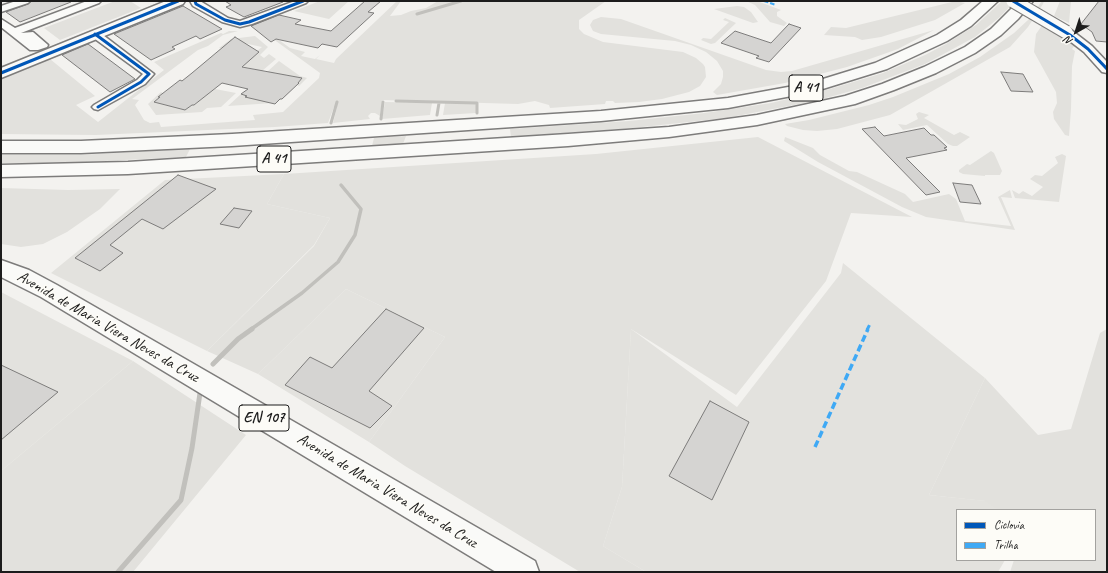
<!DOCTYPE html>
<html>
<head>
<meta charset="utf-8">
<style>
	body { margin:0 }
	#map { position:relative; width:1108px; height:573px; overflow:hidden; background:#f3f2ef; font-family:Caveat,sans-serif }
	canvas { display:block }
	.frame { position:absolute; inset:0; border:2px solid #1c1c1c; pointer-events:none }
	.legend { position:absolute; left:956px; top:509px; width:140px; height:52px; box-sizing:border-box; background:#fdfcf7; border:1px solid #a3a29f; margin:0; padding:5px 7px; list-style:none; font-size:12px; color:#1c1c1c }
	.legend li { display:flex; align-items:center; gap:8px; height:20px }
	.legend b { width:20px; border:1px solid #a3a29f }
	.north { position:absolute; left:1056px; top:12px; width:40px; height:40px; -webkit-text-stroke:3px #fdfcf7; paint-order:stroke; rotate:219deg; font-size:11px; font-weight:700; line-height:16px; text-align:center; color:#1c1c1c }
	.north::after { content:''; display:block; margin:auto; width:14px; height:18px; background:#1c1c1c; clip-path:polygon(50% 0,100% 100%,50% 72%,0 100%) }
</style>
</head>
<body>
<div id="map">
<canvas width="1108" height="573"></canvas>
<div class="frame"></div>
<ul class="legend">
<li><b style="height:5px;background:#0057b8"></b>Ciclovia</li>
<li><b style="height:5px;background:#3fa9f5"></b>Trilha</li>
</ul>
<div class="north">N</div>
</div>
<script>
const context = document.querySelector('canvas').getContext('2d');
context.lineJoin = 'round';
function fillPath(path, color) { context.fillStyle = color; context.fill(path, 'evenodd'); }
const toPath = rows => new Path2D(rows.map(r => 'M' + r).join(''));
function strokePath(path, color, width, dash) { context.strokeStyle = color; context.lineWidth = width; context.lineCap = dash ? 'butt' : 'round'; context.setLineDash(dash || []); context.stroke(path); }
function drawText(font, color, halo, rows, align = 'center') {
  context.font = font + ' Caveat,sans-serif'; context.lineWidth = 3; context.setLineDash([]); context.textBaseline = 'middle'; context.strokeStyle = halo; context.fillStyle = color; for (const [text, x, y, turn = 0] of rows) {
    context.save(); context.translate(x, y); context.rotate((+turn || 0) * Math.PI / 180); context.textAlign = isNaN(turn) ? turn : align; if (halo) context.strokeText(text, 0, 0); context.fillText(text, 0, 0); context.restore();
  }
}
fillPath(toPath([
	[284,174,267,204,330,218,314,245,207,351,51,273,165,180],
	[843,263,985,378,929,495,996,502,1005,510,957,510,957,560,1005,560,998,572,646,572,603,546,622,487,631,329,737,407,841,273],
	[346,289,445,337,369,442,258,374],
	[1,292,133,361,1,471]
]), '#e3e2de');
fillPath(toPath([
	[115,1,130,1,141,8,60,40,44,28],
	[320,1,349,1,329,19,294,11],
	[397,1,401,1,390,16,401,15,411,11,426,8,438,1,606,1,579,20,579,29,584,34,603,42,683,52,696,58,703,64,705,67,706,77,700,86,689,92,662,99,639,102,615,103,613,101,606,101,605,104,550,108,549,105,535,101,518,104,382,100,380,116,375,113,371,113,368,116,370,119,333,123,337,107,334,107,328,123,275,127,96,135,1,134,1,78,86,43,88,44,50,59,95,96,76,105,98,122,164,70,154,62,221,33,223,34,229,31,238,31,223,35,208,46,198,50,132,99,139,100,135,105,144,120,150,123,159,122,161,127,255,120,253,115,283,112,319,78,320,73,258,28,261,27,290,48,305,52,301,56,315,59,320,55,316,59,334,63,336,59],
	[746,1,757,1,781,10,777,12,777,16,787,23,784,26,770,22,755,5],
	[956,1,965,3,935,20,881,37,862,40,855,37,824,35,831,27,846,28],
	[1002,1,1015,1,1000,17,975,37,925,64,862,88,815,101,726,118,633,128,511,137,510,129,629,121,705,113,771,103,830,89,883,73,925,55,946,44,976,25],
	[1042,1,1044,1,1043,4,1028,27,1010,47,890,115,837,129,817,131,803,130,787,126,785,124,809,120,869,105,893,97,949,74,980,57,1014,33,1028,20],
	[1060,1,1071,1,1069,23,1054,16],
	[737,6,744,7,751,12,758,22,753,23,714,9],
	[601,17,621,19,766,70,781,72,792,71,934,30,898,49,847,67,785,83,717,95,713,92,721,84,723,77,723,71,717,61,706,52,691,45,675,41,601,34,593,31,590,25,593,20],
	[725,18,736,23,715,43,711,44,701,40,703,38,711,39,729,22,723,20],
	[1043,24,1075,45,1072,49,1075,51,1072,66,1071,109,1069,136,1065,135,1054,119,1053,112,1057,103,1056,92,1034,52,1036,34],
	[89,31,91,32,1,69,1,66],
	[255,36,268,47,260,55,264,58,269,54,276,59,262,71,242,66,259,52,257,51,262,47,234,41,221,48,219,48,231,39],
	[279,61,300,76,307,78,299,86,297,85,299,83,298,83,302,78,267,72],
	[215,89,236,93,221,107,207,108,202,112,156,115,148,104,161,92,163,93,158,97,160,97,155,102,185,110,192,105,194,105],
	[241,94,247,96,246,97,273,103,228,106],
	[385,102,432,103,430,115,382,119],
	[445,103,476,104,476,113,443,115],
	[919,112,929,115,924,118,954,135,960,132,970,137,957,146,953,146,948,144,927,125,903,130,898,124,906,125,918,119,916,114],
	[406,136,403,144,372,146,374,138],
	[758,137,912,217,851,213,826,281,736,395,631,329,622,487,603,546,646,572,580,572,405,466,369,442,445,337,346,289,258,374,207,351,314,246,330,218,267,204,284,174,596,154],
	[785,137,813,148,820,155,849,171,857,172,905,194,913,202,949,194,956,199,965,221,1011,226,998,197,1010,190,1012,198,1001,197,1015,230,926,217,902,207,818,162,784,141],
	[190,149,186,157,62,163,1,163,1,155,77,155],
	[991,151,994,153,1002,171,1000,175,985,175,985,176,963,174,959,172,959,170,967,164,970,165],
	[1062,154,1066,156,1059,202,1015,198,1012,190,1019,194,1023,191,1032,196,1043,187,1030,179,1035,175,1042,176,1058,163,1055,157],
	[1,188,68,190,120,189,100,209,67,232,43,244,21,247,1,244],
	[1107,329,1107,572,1010,572,1014,560,1095,560,1095,510,999,510,985,501,929,495,985,378,1038,435,1071,429,1100,333],
	[133,361,246,435,133,572,1,572,1,471]
]), '#e2e1dd');
strokePath(toPath([
	[417,14,461,1],
	[396,101,477,103,477,113],
	[437,115,439,103],
	[381,119,383,102],
	[331,123,337,102]
]), '#c1c0bc', 3);
strokePath(toPath([
	[250,330,302,293,338,262,355,235,361,209,341,185]
]), '#c1c0bc', 3.5);
strokePath(toPath([
	[213,364,238,339,252,329],
	[118,572,181,500,192,448,200,393]
]), '#c1c0bc', 5);
const building = toPath([
	[32,1,70,1,71,2,20,22,6,12,28,4,32,1],
	[225,1,283,1,283,2,244,17,226,7,231,5,225,1],
	[365,1,381,1,368,12,374,13,337,47,322,44,318,48,276,39,271,42,251,26,279,15,301,20,295,24,331,31,365,1],
	[1099,1,1107,1,1107,42,1096,41,1092,32,1081,24,1099,1],
	[183,6,222,29,200,39,196,36,172,47,175,49,151,60,114,34,183,6],
	[789,24,801,28,769,62,756,58,759,56,721,43,735,31,771,43,789,24],
	[235,37,259,52,242,67,302,78,298,83,299,83,282,99,280,99,275,104,245,97,247,96,241,94,248,89,222,83,194,105,192,105,185,110,154,102,160,97,158,97,180,80,182,81,192,73,235,37],
	[88,44,135,79,110,92,62,55,88,44],
	[1001,72,1023,74,1033,92,1011,91,1001,72],
	[875,127,884,136,924,128,931,135,934,135,947,147,944,148,947,150,906,158,940,192,926,195,862,129,875,127],
	[178,175,216,189,163,229,142,219,110,245,123,253,100,271,75,258,178,175],
	[953,183,972,185,981,204,960,202,953,183],
	[234,208,252,211,239,228,220,224,234,208],
	[386,309,424,328,369,391,392,406,370,428,285,385,310,357,332,368,386,309],
	[1,365,58,392,1,440,1,365],
	[710,401,749,422,712,500,669,476,710,401]
]);
fillPath(building, '#d5d4d2');
strokePath(building, '#7d7c7b', 1);
const minor = toPath([
	[16,1,30,1,28,3,1,12,1,6,16,1],
	[87,1,101,1,99,3,21,33,33,32,48,45,47,47,38,50,30,50,1,27,1,19,15,28,87,1],
	[190,1,200,1,228,18,240,21,295,1,308,1,306,3,252,24,240,27,222,22,193,6,190,1],
	[95,31,99,32,154,74,145,84,98,110,94,109,92,107,94,105,137,80,143,74,91,36,90,34,95,31]
]);
const tertiary = toPath([
	[1066,28,1070,29,1092,46,1107,62,1107,73,1102,72,1084,52,1062,35,1060,32,1062,29,1066,28]
]);
const secondary = toPath([
	[166,1,185,1,183,4,1,78,1,68,166,1]
]);
const primary = toPath([
	[1,260,29,270,57,285,535,561,539,572,496,572,41,297,1,277,1,260]
]);
const motorway = toPath([
	[983,1,998,1,971,26,947,41,887,69,813,92,728,108,601,121,232,146,81,153,1,153,1,141,81,141,232,134,601,111,728,98,810,83,875,63,937,35,961,20,983,1],
	[1019,1,1033,1,1018,19,1001,35,975,53,936,73,894,90,855,104,757,125,669,137,568,146,128,174,1,177,1,165,128,162,568,134,669,127,757,115,845,96,882,84,924,67,965,47,991,29,1019,1]
]);
strokePath(minor, '#7d7c7b', 3);
strokePath(tertiary, '#7d7c7b', 3);
strokePath(secondary, '#7d7c7b', 3);
strokePath(primary, '#7d7c7b', 3);
strokePath(motorway, '#7d7c7b', 3);
fillPath(minor, '#fafaf8');
fillPath(tertiary, '#fafaf8');
fillPath(secondary, '#fafaf8');
fillPath(primary, '#fafaf8');
fillPath(motorway, '#fafaf8');
const tertiaryBridge = toPath([
	[1013,1,1066,32]
]);
strokePath(tertiaryBridge, '#7d7c7b', 15, []);
strokePath(tertiaryBridge, '#fafaf8', 13);
strokePath(toPath([
	[764,1,776,5]
]), '#3fa9f5', 2, [4.5, 2]);
strokePath(toPath([
	[867,330,870,324]
]), '#3fa9f5', 3, [5.5, 3]);
strokePath(toPath([
	[815,447,868,329]
]), '#3fa9f5', 3.5, [7, 3.5]);
strokePath(toPath([
	[195,1,196,4,225,20,240,24,249,22,303,1],
	[1013,1,1070,35,1088,49,1107,69],
	[95,34,149,74,141,82,98,107],
	[1,73,178,1]
]), '#0057b8', 3);
for (const [x, y, w] of [
	[806,88,34],
	[274,159,34],
	[264,418,50]
]) { const box = new Path2D(); box.roundRect(x - w / 2, y - 13, w, 26, 3); context.fillStyle = '#fdfcf7'; context.fill(box); strokePath(box, '#1c1c1c', 1); }
drawText('bold 15px', '#1c1c1c', null, [
	["A 41",806,88],
	["A 41",274,159],
	["EN 107",264,418]
]);
drawText('16px', '#1c1c1c', '#fdfcf7', [
	["Avenida de Maria Viera Neves da Cruz",108,327,30],
	["Avenida de Maria Viera Neves da Cruz",387,491,31]
]);
</script>
</body>
</html>
